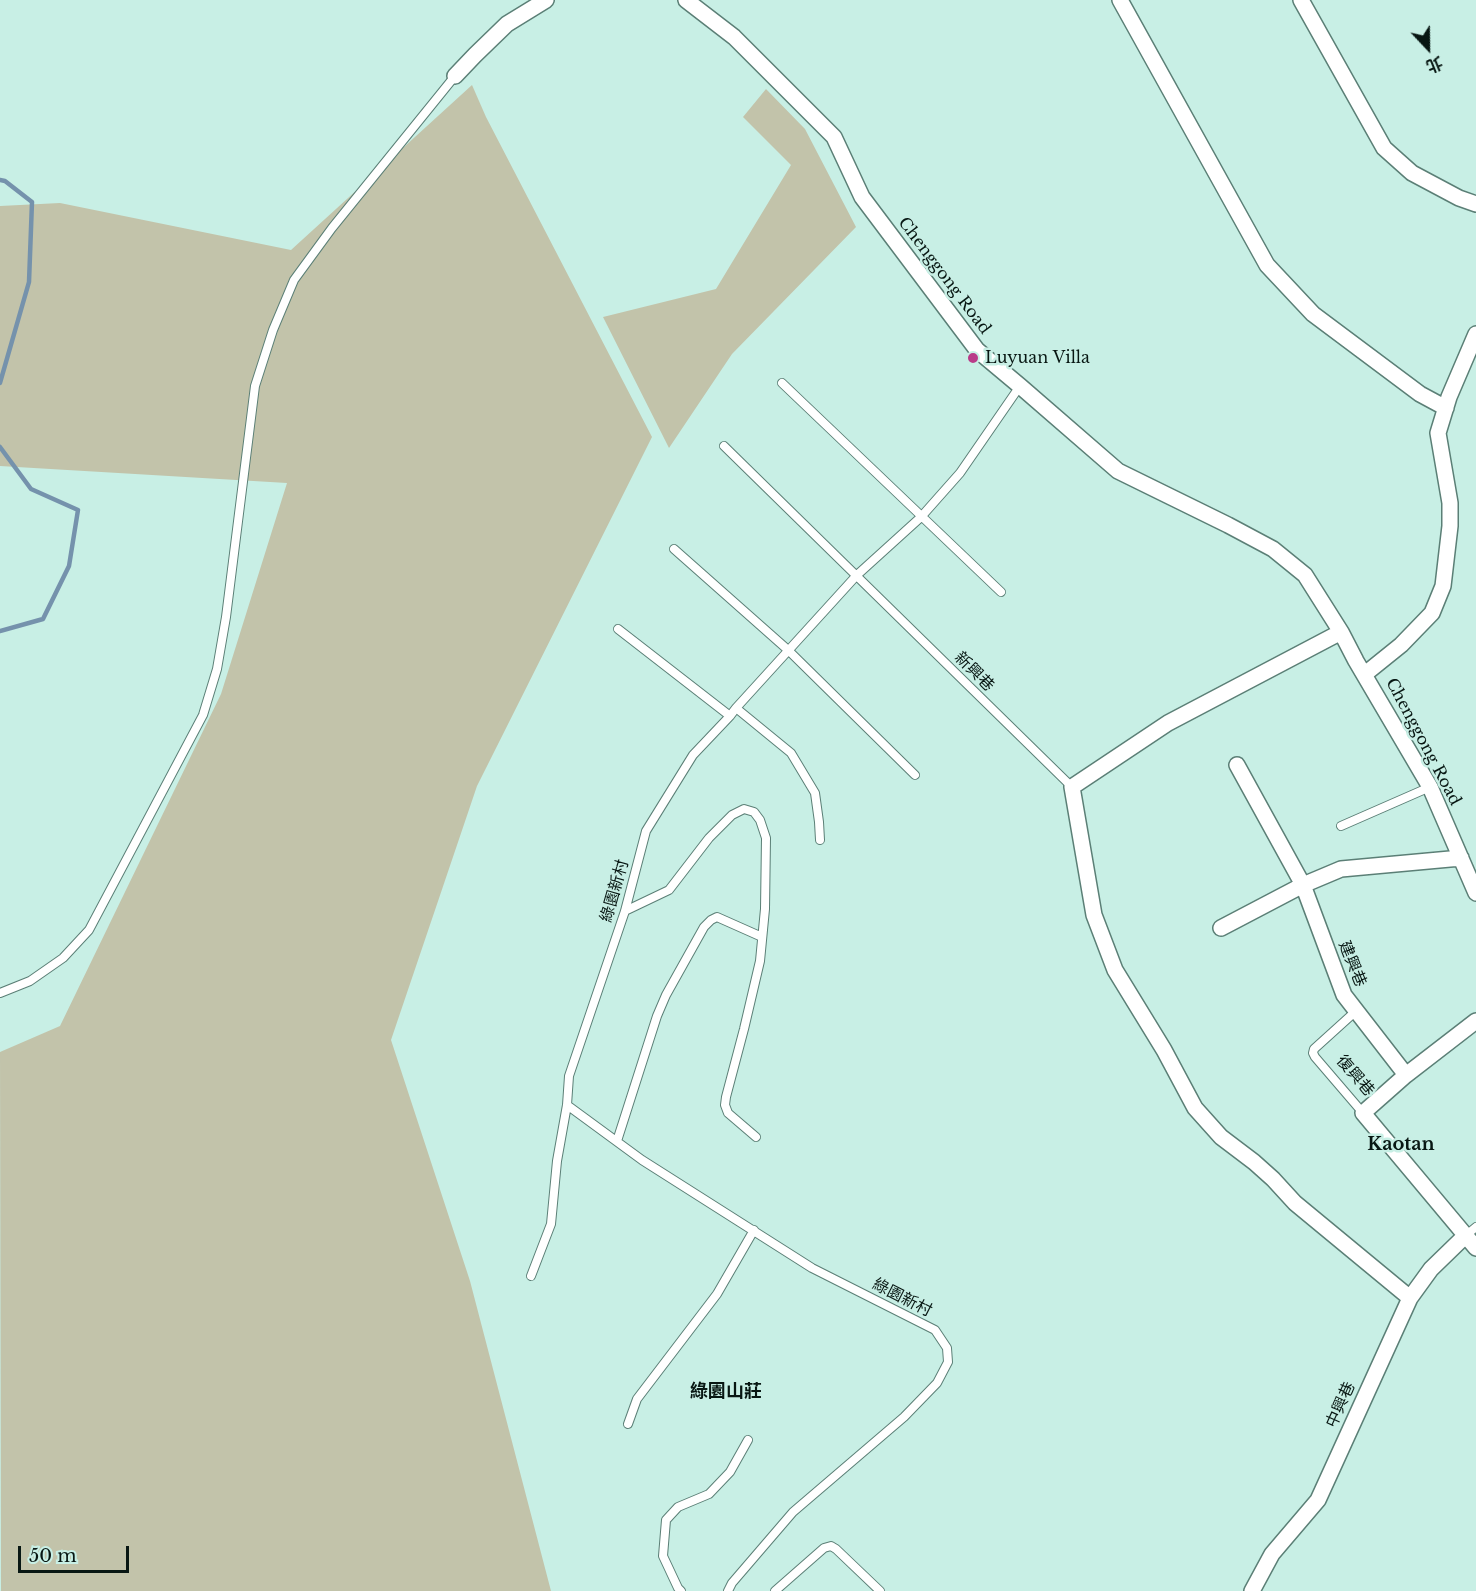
<!DOCTYPE html>
<html>
<head>
<meta charset="utf-8">
<style>
	body { margin:0 }
	#map { position:relative; width:1476px; height:1591px; overflow:hidden; background:#c8efe5; font-family:"Libre Baskerville","Noto Sans TC",serif }
	canvas { display:block }
	.north { position:absolute; left:1398px; top:18px; width:60px; height:60px; -webkit-text-stroke:4px #c8efe5; paint-order:stroke; rotate:158deg; font-size:16px; font-weight:700; line-height:24px; text-align:center; color:#081713 }
	.north::after { content:''; display:block; margin:auto; width:21px; height:27px; background:#081713; clip-path:polygon(50% 0,100% 100%,50% 72%,0 100%) }
	.scale { position:absolute; left:18px; top:1546px; width:111px; height:27px; box-sizing:border-box; border:3px solid #081713; border-top:0; padding-left:8px; font-size:18px; line-height:21px; white-space:nowrap; color:#081713; -webkit-text-stroke:4px #c8efe5; paint-order:stroke }
</style>
</head>
<body>
<div id="map">
<canvas width="1476" height="1591"></canvas>
<div class="north">北</div>
<div class="scale">50 m</div>
</div>
<script>
const context = document.querySelector('canvas').getContext('2d');
context.lineJoin = 'round';
function fillPath(path, color) { context.fillStyle = color; context.fill(path, 'evenodd'); }
const toPath = rows => new Path2D(rows.map(r => 'M' + r).join(''));
function strokePath(path, color, width, dash) { context.strokeStyle = color; context.lineWidth = width; context.lineCap = dash ? 'butt' : 'round'; context.setLineDash(dash || []); context.stroke(path); }
function drawText(font, color, halo, rows, align = 'center') {
  context.font = font + ' "Libre Baskerville","Noto Sans TC",serif'; context.lineWidth = 5; context.setLineDash([]); context.textBaseline = 'middle'; context.strokeStyle = halo; context.fillStyle = color; for (const [text, x, y, turn = 0] of rows) {
    context.save(); context.translate(x, y); context.rotate((+turn || 0) * Math.PI / 180); context.textAlign = isNaN(turn) ? turn : align; if (halo) context.strokeText(text, 0, 0); context.fillText(text, 0, 0); context.restore();
  }
}
fillPath(toPath([
	[472,85,486,117,652,437,477,786,391,1040,470,1281,551,1591,1,1591,0,1052,60,1026,221,694,287,483,0,466,0,206,60,203,291,250],
	[766,89,805,129,856,227,732,354,669,448,603,317,716,289,791,165,743,117]
]), '#c2c3aa');
strokePath(toPath([
	[0,180,5,181,32,202,29,282,0,383],
	[0,447,31,489,78,510,69,566,43,619,0,631]
]), '#7592ac', 4.5);
const lane = toPath([
	[782,383,1001,592],
	[724,446,1072,787],
	[674,549,788,650,915,775],
	[618,629,730,716],
	[736,708,791,753,815,793,819,822,820,840],
	[1341,826,1430,787],
	[625,911,669,890,709,838,732,815,744,809,754,812,760,820,766,838,765,909,760,961,744,1029,726,1097,725,1105,728,1113,756,1137],
	[0,993,30,981,63,958,89,930,203,715,217,669,226,617,255,386,273,330,294,280,332,228,455,76],
	[1356,1011,1314,1049,1313,1053,1315,1057,1363,1113],
	[567,1105,642,1160,812,1268,935,1330,947,1348,948,1362,937,1383,904,1417,793,1512,732,1583,728,1591],
	[617,1141,657,1016,666,995,704,927,711,920,717,917,762,937],
	[1465,1236,1476,1227],
	[531,1276,551,1224,557,1161,567,1105,569,1076,625,911,646,831,693,755,730,716,736,708,857,575,921,517,960,473,1020,386],
	[628,1424,637,1399,717,1294,754,1230],
	[681,1591,678,1588,663,1556,666,1520,678,1507,709,1494,730,1472,748,1440],
	[775,1591,824,1548,831,1546,836,1549,880,1591]
]);
const street = toPath([
	[686,0,734,37,834,137,862,197,977,350,1020,386,1118,471,1228,525,1273,549,1305,575,1341,632,1356,661,1430,787,1476,893],
	[1120,0,1267,265,1313,314,1420,394,1446,408],
	[1301,0,1384,148,1412,173,1459,198,1476,204],
	[455,76,475,55,507,24,546,0],
	[1341,632,1168,723,1072,787,1094,915,1115,970,1164,1050,1195,1108,1221,1137,1254,1162,1273,1179,1295,1203,1410,1298],
	[1365,674,1401,645,1432,613,1443,586,1450,526,1450,503,1438,433,1449,397,1476,334],
	[1237,765,1303,885,1344,995,1406,1075],
	[1221,928,1303,885,1341,869,1461,858],
	[1476,1021,1406,1075,1363,1113,1476,1248],
	[1252,1591,1272,1554,1318,1500,1410,1298,1431,1269,1465,1236]
]);
strokePath(lane, '#5b7f76', 10);
strokePath(street, '#5b7f76', 18);
strokePath(lane, '#fff', 8);
strokePath(street, '#fff', 15);
for (const [x, y, r, color] of [
	[973,358,6,"#b93b89"]
]) { const dot = new Path2D(); dot.arc(x, y, r, 0, 2 * Math.PI); context.fillStyle = color; context.fill(dot); strokePath(dot, '#c8efe5', 2); }
drawText('16px', '#081713', '#c8efe5', [
	["Chenggong Road",944,276,53],
	["新興巷",974,672,45],
	["Chenggong Road",1423,742,62],
	["綠園新村",615,891,-74],
	["建興巷",1352,964,68],
	["復興巷",1355,1076,49],
	["綠園新村",902,1298,27],
	["中興巷",1341,1405,-66]
]);
drawText('16px', '#081713', '#c8efe5', [
	["Luyuan Villa",985,358]
], 'left');
drawText('bold 18px', '#081713', '#c8efe5', [
	["Kaotan",1401,1145],
	["綠園山莊",726,1392]
]);
</script>
</body>
</html>
